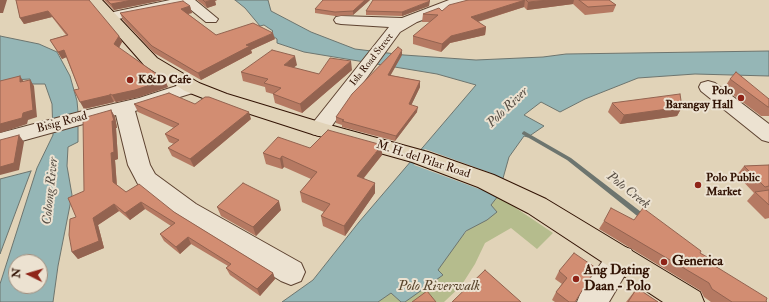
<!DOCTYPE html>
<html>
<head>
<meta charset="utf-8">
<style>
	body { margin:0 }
	#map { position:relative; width:769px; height:302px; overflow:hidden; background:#e1d3b8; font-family:"IM FELL Double Pica",serif }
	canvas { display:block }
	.north { position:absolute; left:8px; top:254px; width:40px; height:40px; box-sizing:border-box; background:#ece2d1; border:1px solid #a28f7f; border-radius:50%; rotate:275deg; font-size:11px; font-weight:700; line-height:16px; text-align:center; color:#321304 }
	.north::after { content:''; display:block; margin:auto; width:14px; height:18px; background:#8f2418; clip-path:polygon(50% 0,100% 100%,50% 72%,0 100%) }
</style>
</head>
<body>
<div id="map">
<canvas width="769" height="302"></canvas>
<div class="north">N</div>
</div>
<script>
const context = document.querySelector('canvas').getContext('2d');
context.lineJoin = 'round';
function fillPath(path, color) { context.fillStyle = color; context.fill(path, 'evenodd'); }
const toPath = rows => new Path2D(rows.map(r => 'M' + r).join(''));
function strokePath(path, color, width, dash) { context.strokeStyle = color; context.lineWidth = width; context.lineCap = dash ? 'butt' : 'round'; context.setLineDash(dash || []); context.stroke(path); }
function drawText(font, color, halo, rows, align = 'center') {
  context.font = font + ' "IM FELL Double Pica",serif'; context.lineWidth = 4; context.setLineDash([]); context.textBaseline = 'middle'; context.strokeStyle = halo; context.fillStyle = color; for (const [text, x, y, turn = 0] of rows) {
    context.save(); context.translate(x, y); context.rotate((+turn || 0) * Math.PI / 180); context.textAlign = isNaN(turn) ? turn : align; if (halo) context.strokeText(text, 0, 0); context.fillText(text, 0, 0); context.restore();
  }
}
fillPath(toPath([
	[498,196,553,233,537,249,511,228,485,243,475,264,461,286,444,302,378,302,391,292,397,298,466,232]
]), '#b5bc8d');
const water = toPath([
	[235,0,268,0,271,11,311,32,355,49,404,55,476,60,543,57,566,54,769,51,769,76,695,74,638,78,585,99,560,112,541,102,524,115,544,126,528,137,524,136,509,157,498,196,491,205,497,212,487,220,466,231,438,270,443,275,405,302,401,302,391,293,378,302,282,302,313,280,359,222,476,85,437,74,304,52,277,43,277,39,270,34,273,31,264,25,260,26,245,8,235,0],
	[0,36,39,44,57,52,70,76,77,101,78,112,78,142,68,147,67,166,72,195,58,266,53,302,0,302,0,284,37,168,53,135,52,104,45,84,32,84,30,79,13,80,0,85,0,36],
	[16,262,40,262,40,286,16,286,16,262],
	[31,171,0,254,0,179,31,171]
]);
fillPath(water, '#95b6b6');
strokePath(water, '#6d756f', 1);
fillPath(toPath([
	[425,149,491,173,482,190,414,165]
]), '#e1d3b8');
fillPath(toPath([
	[524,131,571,158,645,215,646,217,645,219,641,219,567,160,522,134,522,133,524,131]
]), '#6d756f');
const minor = toPath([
	[170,0,195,0,218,19,216,22,206,22,185,5,109,21,104,20,102,17,104,14,170,0],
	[449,0,469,0,467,3,417,22,400,32,326,134,319,136,312,134,309,129,312,124,389,27,341,24,336,23,334,20,336,17,341,16,402,18,449,0],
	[192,81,199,83,201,87,199,91,135,111,150,165,155,174,196,204,301,263,305,272,301,281,291,285,281,281,178,218,139,186,128,165,116,115,0,147,0,133,83,111,139,98,192,81],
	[708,81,715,83,769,124,769,142,762,140,701,91,699,87,701,83,708,81],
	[621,246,631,249,635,258,609,302,577,302,581,292,611,249,621,246]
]);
const major = toPath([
	[87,0,102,0,157,58,199,83,227,94,326,124,428,152,494,175,546,199,700,292,704,302,663,302,528,213,478,187,412,162,312,134,213,102,185,91,145,66,87,0]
]);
strokePath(minor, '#5e4331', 2);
strokePath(major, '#321304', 2);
fillPath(minor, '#ece2d1');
fillPath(major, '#e1d3b8');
fillPath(toPath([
	[16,0,119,36,122,42,119,48,168,87,139,97,116,102,113,101,114,102,84,109,79,89,66,57,62,59,50,40,66,35,52,17,24,24,20,18],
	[104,0,163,0,114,10],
	[197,0,217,0,215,1,216,5,207,8],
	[370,0,353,15,335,16,315,13,315,9],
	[468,0,609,0,616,5,613,12,585,15,573,4,527,10,524,7,478,22,486,27,485,35,450,43,441,52,413,44,413,36,430,22,422,22,423,14,442,11],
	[190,6,192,13,188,14,216,35,275,39,251,50,252,53,201,80,154,53,123,20,120,13],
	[429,6,402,16,366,15,366,11],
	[402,55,390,75,420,81,420,87,411,105,417,112,395,141,342,127,342,125,336,123,336,117],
	[297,65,293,68,319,74,352,70,302,113,275,103,273,94,266,92,265,87,243,81,241,72],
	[730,79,769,99,769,116,761,116,724,88],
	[612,103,682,107,677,116,620,124,608,112],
	[134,104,195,104,251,119,194,167,172,156,168,148,174,144,169,142,165,134,174,128,138,112],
	[111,110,115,117,117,128,116,128,118,159,115,160,117,185,126,192,174,212,273,273,275,279,260,296,230,275,226,268,228,266,191,244,180,254,164,241,160,234,171,226,145,209,130,220,119,211,98,225,104,248,78,259,72,252,76,217,84,191],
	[310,148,382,155,364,178,375,193,345,236,323,226,321,216,324,212,302,202,300,192,311,179,284,167,282,169,266,164,263,153],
	[769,165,769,218,765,219,747,201,754,193,737,175,744,166],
	[217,207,281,210,256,236,221,216],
	[604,221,700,253,715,266,767,302,711,302,704,297,701,291,599,229],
	[596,268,575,302,555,302,552,300,556,292,562,284,555,279,559,271],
	[637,288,658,302,626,302]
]), '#b57962');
fillPath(toPath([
	[0,0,7,0,3,13,0,13],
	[132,0,163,0,114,10,111,4],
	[211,0,217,0,215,1,216,5,207,8,205,2],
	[365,0,370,0,353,15,353,11],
	[525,0,524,7,470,24,471,17],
	[549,0,574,0,573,4,527,10,528,2],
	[430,1,429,6,402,16,402,12],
	[190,6,192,13,183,15,181,9],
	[48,11,52,17,24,24,20,18],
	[486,27,485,35,450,43,441,52,442,44,451,36],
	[273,33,275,39,251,50,252,53,201,80,198,73,246,45],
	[119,36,122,42,117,51,114,44],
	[64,50,67,57,62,59,58,52],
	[402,50,402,55,388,80,388,75],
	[295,56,297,65,286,74,284,65],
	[351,61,352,70,302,113,300,104],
	[20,76,24,82,20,82],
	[30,80,34,86,37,117,28,120,27,124,0,133,0,124],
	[165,80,168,87,139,97,116,102,112,95],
	[420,81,420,87,409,110,409,104],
	[110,94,114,102,84,109,80,102],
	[418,107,417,112,395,141,396,136],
	[682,107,677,116,620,124,624,115],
	[111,110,115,117,117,128,116,128,118,159,115,160,117,189,113,182,111,153,112,121],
	[249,112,251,119,194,167,190,159],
	[19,135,24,142,19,170,0,175,0,167],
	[382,145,382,155,357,186,357,176],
	[282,156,284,167,282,169,280,159],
	[375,183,375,193,345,236,344,226],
	[279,201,281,210,256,236,253,227],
	[141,202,145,209,130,220,125,213],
	[114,204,119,211,98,225,104,248,78,259,72,252,93,218],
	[188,237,191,244,180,254,176,247],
	[273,273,275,279,260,296,257,289]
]), '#936350');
const building = toPath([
	[16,0,89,0,119,36,114,44,165,80,135,90,112,95,110,94,110,95,80,102,74,90,79,89,64,50,58,52,50,40,68,35,48,11,20,18,16,0],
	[107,0,132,0,111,4,107,0],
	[203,0,212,0,205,2,203,0],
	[323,0,365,0,353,11,335,12,315,9,323,0],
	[373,0,429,0,430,1,402,12,366,11,373,0],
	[468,0,525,0,471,17,486,27,451,36,442,44,413,36,438,15,423,14,439,8,442,11,449,5,468,0],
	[526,0,549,0,528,2,526,0],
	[579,0,609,0,616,5,588,7,579,0],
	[183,1,190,6,181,9,216,35,253,23,273,33,246,45,250,46,198,73,152,46,120,13,183,1],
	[398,47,402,50,388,75,420,81,409,104,418,107,396,136,342,121,344,120,336,117,352,94,398,47],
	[272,50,295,56,284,65,319,74,330,58,351,61,300,104,273,94,281,88,264,83,268,79,241,72,272,50],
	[736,72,769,99,769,107,768,107,730,79,736,72],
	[20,76,20,82,30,80,33,110,23,113,22,118,0,124,0,81,20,76],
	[169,93,195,104,205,97,209,97,249,112,190,159,168,148,179,140,165,134,179,124,134,104,169,93],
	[680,94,682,107,624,115,612,103,680,94],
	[111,110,114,121,112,121,114,152,111,153,113,182,126,192,139,184,174,212,273,273,257,289,226,268,231,264,188,237,176,247,160,234,175,223,141,202,125,213,114,204,93,218,99,241,72,252,69,235,70,219,76,217,68,198,84,191,83,118,111,110],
	[328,130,382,145,357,176,375,183,344,226,321,216,330,204,300,192,317,172,282,156,280,159,263,153,278,137,310,148,328,130],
	[19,135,14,163,0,167,0,140,19,135],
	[769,165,769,186,765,187,744,166,769,165],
	[243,183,279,201,253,227,217,207,243,183],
	[769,190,769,205,755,192,769,190],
	[611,208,634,220,643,208,701,251,700,253,716,262,715,266,767,298,766,301,767,302,732,302,712,289,709,283,604,221,611,208],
	[574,253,596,268,575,302,569,302,556,292,567,278,559,271,574,253],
	[485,270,521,302,452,302,485,270],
	[637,288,658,302,628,302,637,288],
	[427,291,436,302,412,302,427,291]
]);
fillPath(building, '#d28d72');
strokePath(building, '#936350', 1);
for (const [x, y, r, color] of [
	[130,80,4,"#8f2418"],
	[741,98,4,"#8f2418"],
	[698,185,4,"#8f2418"],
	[664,262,4,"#8f2418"],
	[576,279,4,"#8f2418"]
]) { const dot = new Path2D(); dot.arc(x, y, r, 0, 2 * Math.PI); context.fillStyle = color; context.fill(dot); strokePath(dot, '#ece2d1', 1.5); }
drawText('10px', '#321304', '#ece2d1', [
	["Isla Road Street",372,60,-52]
]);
drawText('bold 12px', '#321304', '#ece2d1', [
	["K&D Cafe",138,80],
	["Polo",733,91,"right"],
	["Barangay Hall",733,105,"right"],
	["Polo Public",706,178],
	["Market",706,192]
], 'left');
drawText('12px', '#321304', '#ece2d1', [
	["Bisig Road",62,123,-15],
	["M. H. del Pilar Road",423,160,18]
]);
drawText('italic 13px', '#554c42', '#ece2d1', [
	["Polo River",508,108,-44],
	["Coloong River",51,191,-84],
	["Polo Creek",628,191,38]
]);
drawText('bold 14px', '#321304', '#ece2d1', [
	["Generica",672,262],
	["Ang Dating",584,271],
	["Daan - Polo",584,287]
], 'left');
drawText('italic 14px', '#59462d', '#ece2d1', [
	["Polo Riverwalk",439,287]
]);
</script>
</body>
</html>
